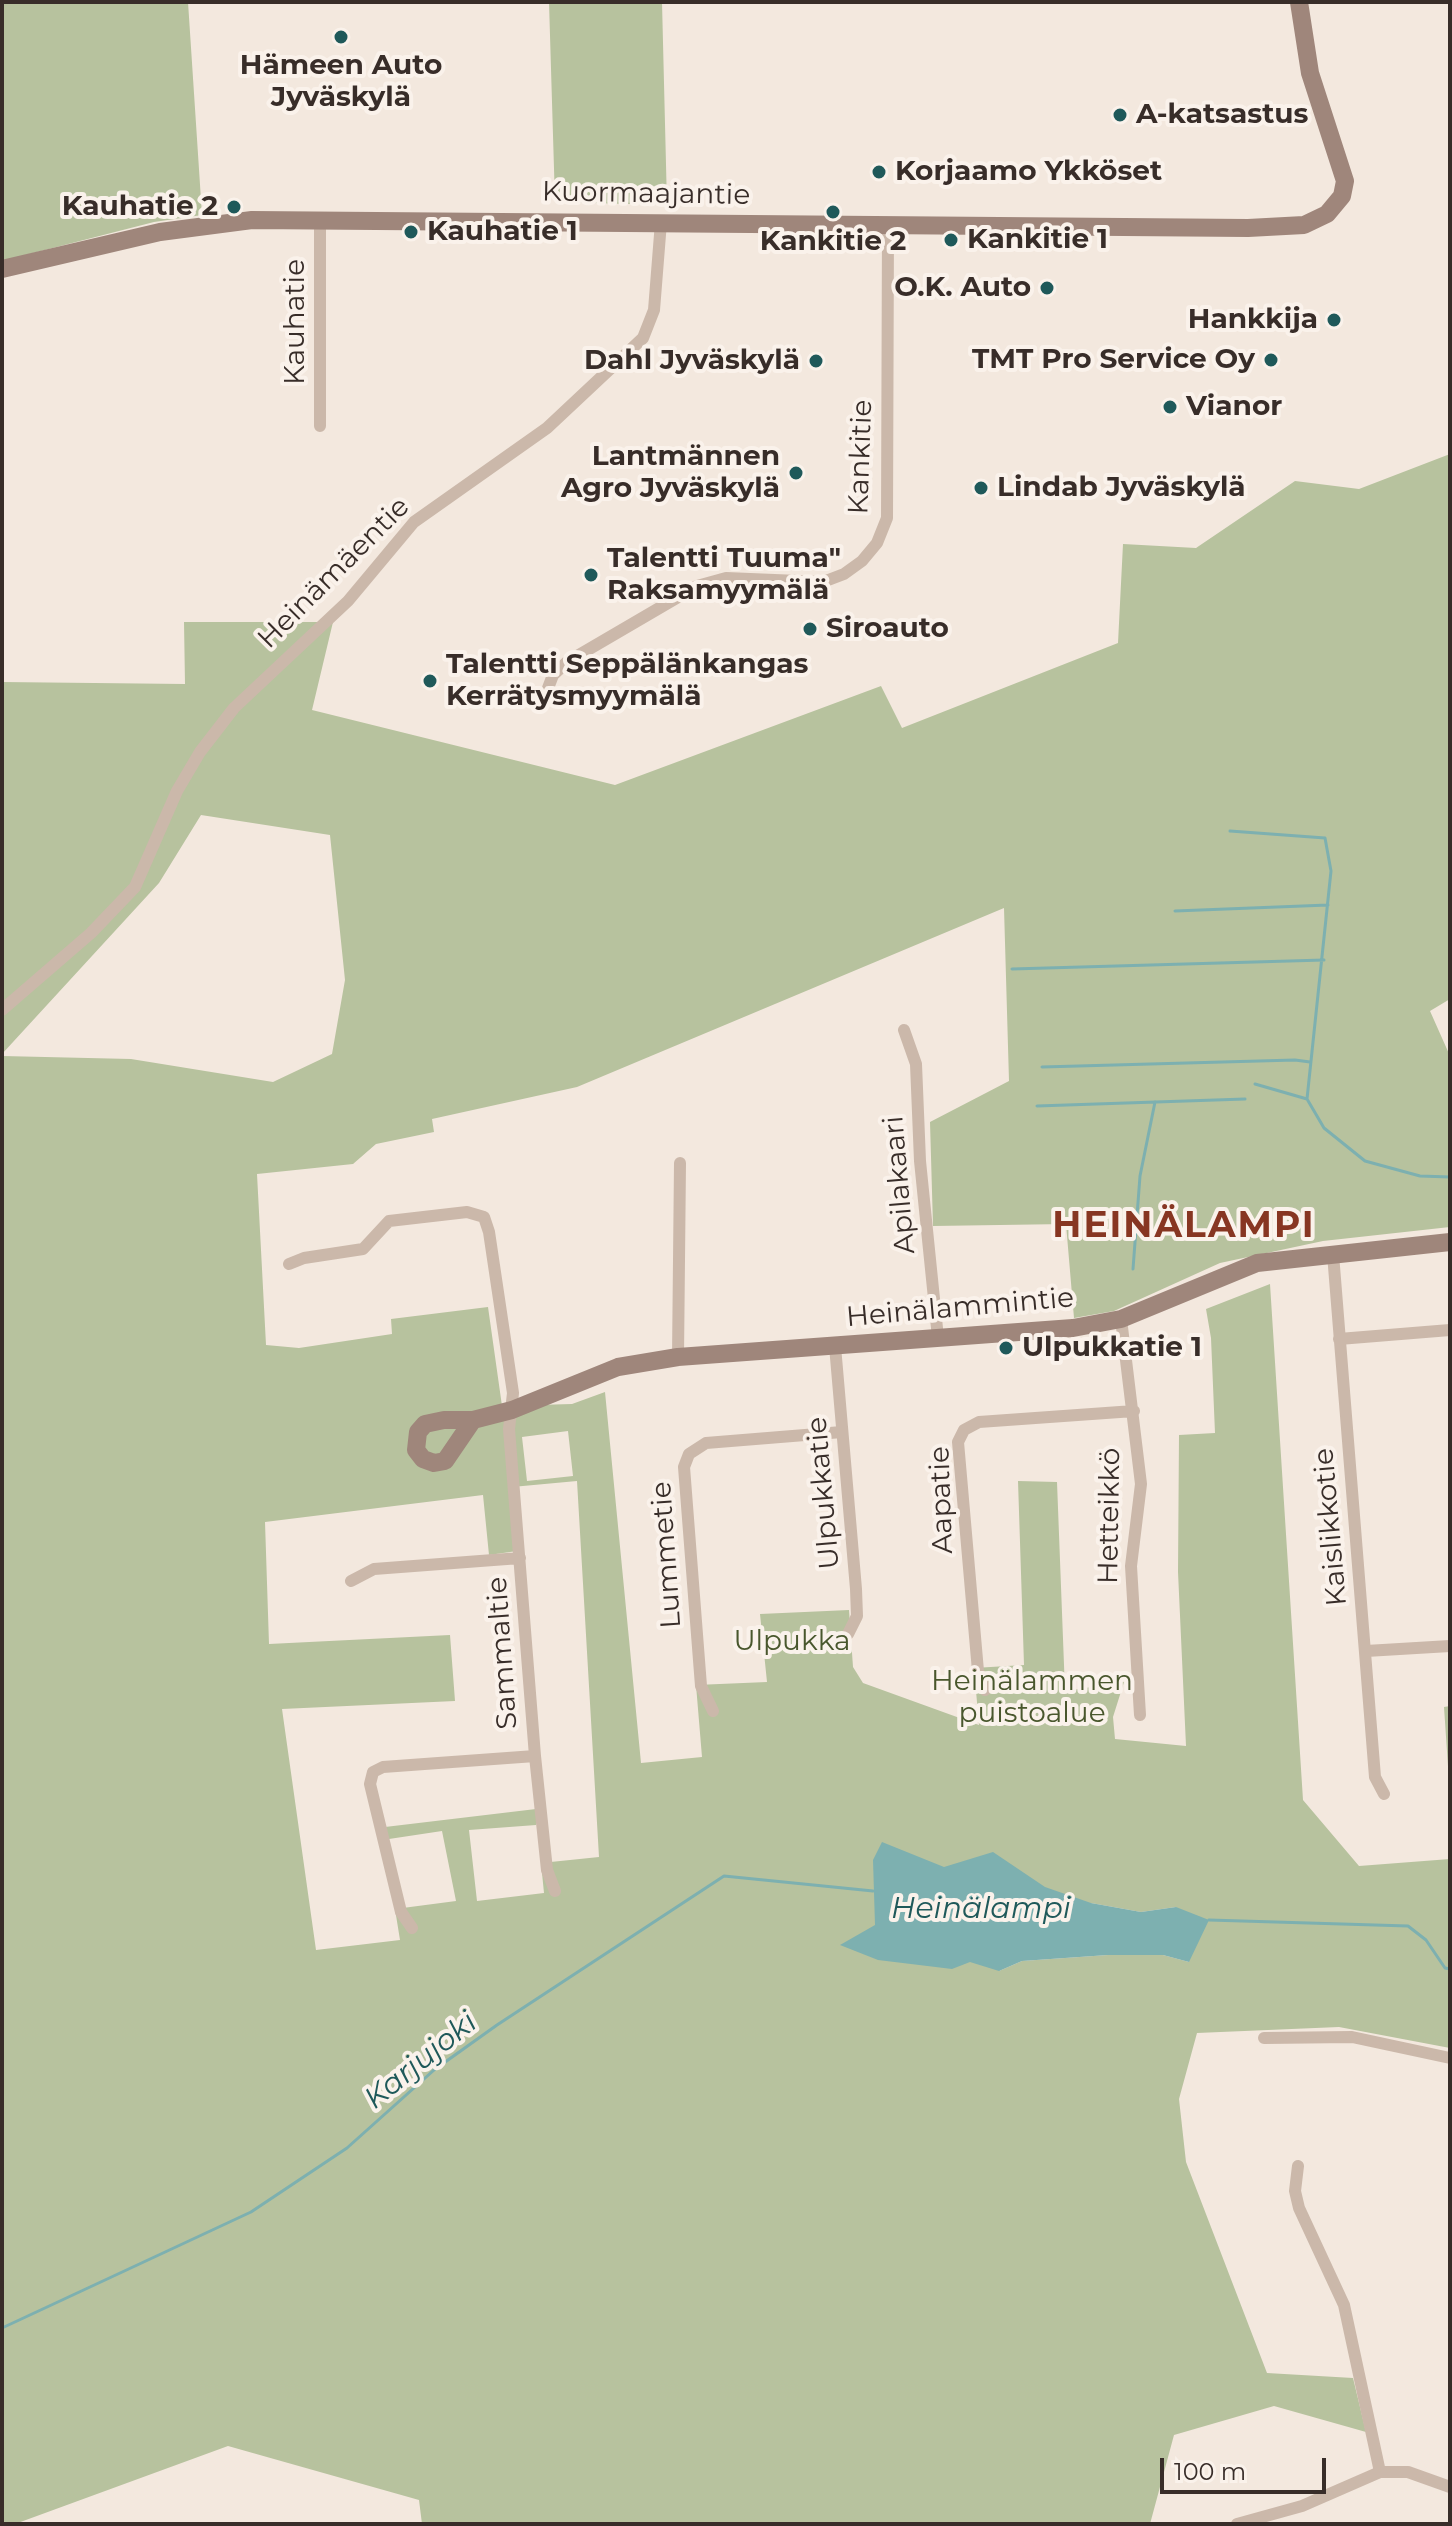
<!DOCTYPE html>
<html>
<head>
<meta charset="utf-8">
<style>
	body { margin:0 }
	#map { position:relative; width:1452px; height:2526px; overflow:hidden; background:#f3e8de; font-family:Montserrat,sans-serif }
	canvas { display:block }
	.frame { position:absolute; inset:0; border:4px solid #382d29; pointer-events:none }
	.scale { position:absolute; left:1160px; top:2458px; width:166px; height:36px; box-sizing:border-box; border:4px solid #382d29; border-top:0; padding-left:10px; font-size:24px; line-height:28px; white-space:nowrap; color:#382d29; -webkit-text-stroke:6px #faf2eb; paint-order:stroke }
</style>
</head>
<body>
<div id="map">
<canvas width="1452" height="2526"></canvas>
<div class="frame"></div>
<div class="scale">100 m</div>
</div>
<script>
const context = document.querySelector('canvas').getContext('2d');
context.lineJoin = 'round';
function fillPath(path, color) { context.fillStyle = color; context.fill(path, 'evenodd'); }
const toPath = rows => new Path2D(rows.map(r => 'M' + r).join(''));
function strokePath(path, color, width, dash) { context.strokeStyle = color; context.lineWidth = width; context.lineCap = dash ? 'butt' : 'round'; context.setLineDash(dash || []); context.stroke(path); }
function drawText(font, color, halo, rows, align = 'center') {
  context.font = font + ' Montserrat,sans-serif'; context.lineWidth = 8; context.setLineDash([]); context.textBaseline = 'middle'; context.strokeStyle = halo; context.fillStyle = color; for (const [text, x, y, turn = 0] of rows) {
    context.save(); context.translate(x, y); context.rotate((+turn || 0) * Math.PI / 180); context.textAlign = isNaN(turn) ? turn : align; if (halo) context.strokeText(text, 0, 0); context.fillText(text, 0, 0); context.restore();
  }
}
fillPath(toPath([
	[2,2,188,2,202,215,154,222,2,261],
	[549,2,662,2,667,205,555,202],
	[1450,454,1450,999,1430,1011,1450,1056,1450,1227,1323,1241,1220,1263,1114,1311,1074,1318,1066,1224,933,1226,930,1122,1009,1081,1004,908,577,1087,432,1119,434,1132,376,1144,353,1164,257,1174,266,1345,299,1348,392,1334,391,1319,488,1307,502,1406,572,1404,605,1392,641,1763,702,1757,696,1685,767,1682,760,1614,849,1610,853,1667,863,1683,979,1725,974,1668,1024,1665,1018,1481,1057,1482,1065,1691,1124,1682,1113,1717,1115,1739,1186,1746,1178,1572,1179,1435,1215,1433,1211,1338,1206,1309,1270,1284,1303,1800,1359,1866,1450,1859,1450,2048,1339,2027,1197,2033,1179,2099,1186,2162,1267,2373,1353,2378,1366,2432,1274,2406,1174,2435,1150,2524,422,2524,419,2500,228,2446,15,2524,2,2524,2,1056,131,1059,273,1082,332,1054,345,980,330,835,201,815,159,883,2,1054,2,682,185,684,184,622,333,622,312,710,615,785,881,686,902,728,1118,643,1123,544,1196,548,1295,481,1359,489],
	[568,1431,573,1476,527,1481,522,1437],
	[577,1481,599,1857,541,1863,544,1893,477,1901,469,1830,536,1825,536,1809,385,1827,389,1839,442,1831,456,1901,395,1909,400,1940,316,1950,282,1709,455,1701,450,1635,269,1644,265,1522,483,1495,489,1555,517,1551,512,1487],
	[1091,1903,1141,1912,1176,1907,1189,1962,1163,1955,1108,1955,1022,1961,999,1971],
	[1450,1706,1450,1796,1444,1707]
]), '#b7c29e');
fillPath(toPath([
	[882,1842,944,1867,993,1852,1045,1887,1091,1903,1141,1912,1176,1907,1209,1920,1189,1962,1163,1955,1108,1955,1022,1961,999,1971,970,1962,952,1969,878,1960,840,1945,875,1925,873,1860]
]), '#7db0b0');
strokePath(toPath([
	[1230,831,1325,838,1331,871,1307,1099,1324,1128,1365,1161,1420,1176,1450,1177],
	[1175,911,1328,905],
	[1012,969,1324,960],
	[1042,1067,1295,1060,1310,1062],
	[1255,1084,1307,1099],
	[1037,1106,1245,1099],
	[1133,1269,1140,1176,1155,1102],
	[1209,1920,1408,1926,1426,1940,1445,1968,1450,1969],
	[2,2328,251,2212,347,2148,434,2070,497,2025,724,1876,873,1891]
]), '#7db0b0', 3);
strokePath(toPath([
	[320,426,320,219],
	[545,696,553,675,567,662,697,586,726,578,823,582,844,574,862,561,877,543,887,518,888,224],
	[2,1010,91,933,135,887,177,791,200,752,234,708,348,601,414,522,547,428,643,338,654,310,661,222],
	[904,1030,916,1064,920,1161,938,1338],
	[1333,1254,1375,1777,1384,1794],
	[289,1264,304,1258,363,1249,389,1221,467,1212,484,1217,489,1232,513,1393,509,1429,535,1756,547,1870,555,1891],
	[1121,1319,1141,1484,1131,1566,1140,1715],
	[1339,1339,1450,1330],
	[835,1346,856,1589,857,1616,848,1634],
	[678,1357,680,1163],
	[351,1581,374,1569,520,1558],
	[1366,1651,1450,1646],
	[985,1690,978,1671,958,1442,964,1430,979,1422,1134,1411],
	[713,1711,701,1686,684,1467,689,1454,706,1443,842,1432],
	[412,1928,401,1912,370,1784,373,1772,383,1767,535,1756],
	[1264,2038,1352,2037,1450,2058],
	[1298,2166,1295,2191,1299,2208,1344,2305,1380,2472],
	[1237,2524,1302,2506,1380,2472,1408,2472,1450,2487]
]), '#cbb8aa', 12);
strokePath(toPath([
	[2,269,160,232,252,220,1248,228,1304,225,1327,214,1342,196,1345,181,1310,73,1299,2],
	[473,1420,445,1461,434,1463,423,1459,416,1450,418,1432,425,1424,444,1420,473,1420,512,1410,618,1367,678,1357,1073,1328,1121,1319,1257,1263,1450,1242]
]), '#9f867b', 18);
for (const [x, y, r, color] of [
	[341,37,8,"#1f595a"],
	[1120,115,8,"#1f595a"],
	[879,172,8,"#1f595a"],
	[234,207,8,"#1f595a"],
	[833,212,8,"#1f595a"],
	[411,232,8,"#1f595a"],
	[951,240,8,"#1f595a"],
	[1047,288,8,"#1f595a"],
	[1334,320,8,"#1f595a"],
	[1271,360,8,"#1f595a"],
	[816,361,8,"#1f595a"],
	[1170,407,8,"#1f595a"],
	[796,473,8,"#1f595a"],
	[981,488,8,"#1f595a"],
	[591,575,8,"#1f595a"],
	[810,629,8,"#1f595a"],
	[430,681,8,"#1f595a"],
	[1006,1348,8,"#1f595a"]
]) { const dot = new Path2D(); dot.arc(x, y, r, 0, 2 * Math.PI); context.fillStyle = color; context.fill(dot); strokePath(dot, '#faf2eb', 3); }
drawText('bold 28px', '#382d29', '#faf2eb', [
	["Hämeen Auto",341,66,"center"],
	["Jyväskylä",341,98,"center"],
	["A-katsastus",1136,115],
	["Korjaamo Ykköset",895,172],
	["Kauhatie 2",218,207,"right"],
	["Kauhatie 1",427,232],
	["Kankitie 1",967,240],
	["Kankitie 2",833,242,"center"],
	["O.K. Auto",1031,288,"right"],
	["Hankkija",1318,320,"right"],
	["TMT Pro Service Oy",1255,360,"right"],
	["Dahl Jyväskylä",800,361,"right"],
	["Vianor",1186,407],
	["Lantmännen",780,457,"right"],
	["Agro Jyväskylä",780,489,"right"],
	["Lindab Jyväskylä",997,488],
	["Talentti Tuuma\"",607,559],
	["Raksamyymälä",607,591],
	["Siroauto",826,629],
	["Talentti Seppälänkangas",446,665],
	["Kerrätysmyymälä",446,697],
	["Ulpukkatie 1",1022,1348]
], 'left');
drawText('28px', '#382d29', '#faf2eb', [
	["Kuormaajantie",646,194,1],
	["Kauhatie",296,322,-90],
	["Kankitie",861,457,-88],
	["Heinämäentie",334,573,-45],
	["Apilakaari",900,1185,-95],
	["Heinälammintie",960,1308,-5],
	["Ulpukkatie",824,1493,-95],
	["Aapatie",942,1500,-92],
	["Hetteikkö",1110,1516,-89],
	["Kaislikkotie",1331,1527,-95],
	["Lummetie",667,1555,-94],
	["Sammaltie",503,1653,-94]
]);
drawText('28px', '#49572d', '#faf2eb', [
	["Ulpukka",792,1642],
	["Heinälammen",1032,1682],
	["puistoalue",1032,1714]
]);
drawText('italic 30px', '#1f595a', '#faf2eb', [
	["Heinälampi",981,1909],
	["Karjujoki",421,2061,-39]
]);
context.letterSpacing = '2px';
drawText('bold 36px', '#873622', '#faf2eb', [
	["HEINÄLAMPI",1184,1226]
]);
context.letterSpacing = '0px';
</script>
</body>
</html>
